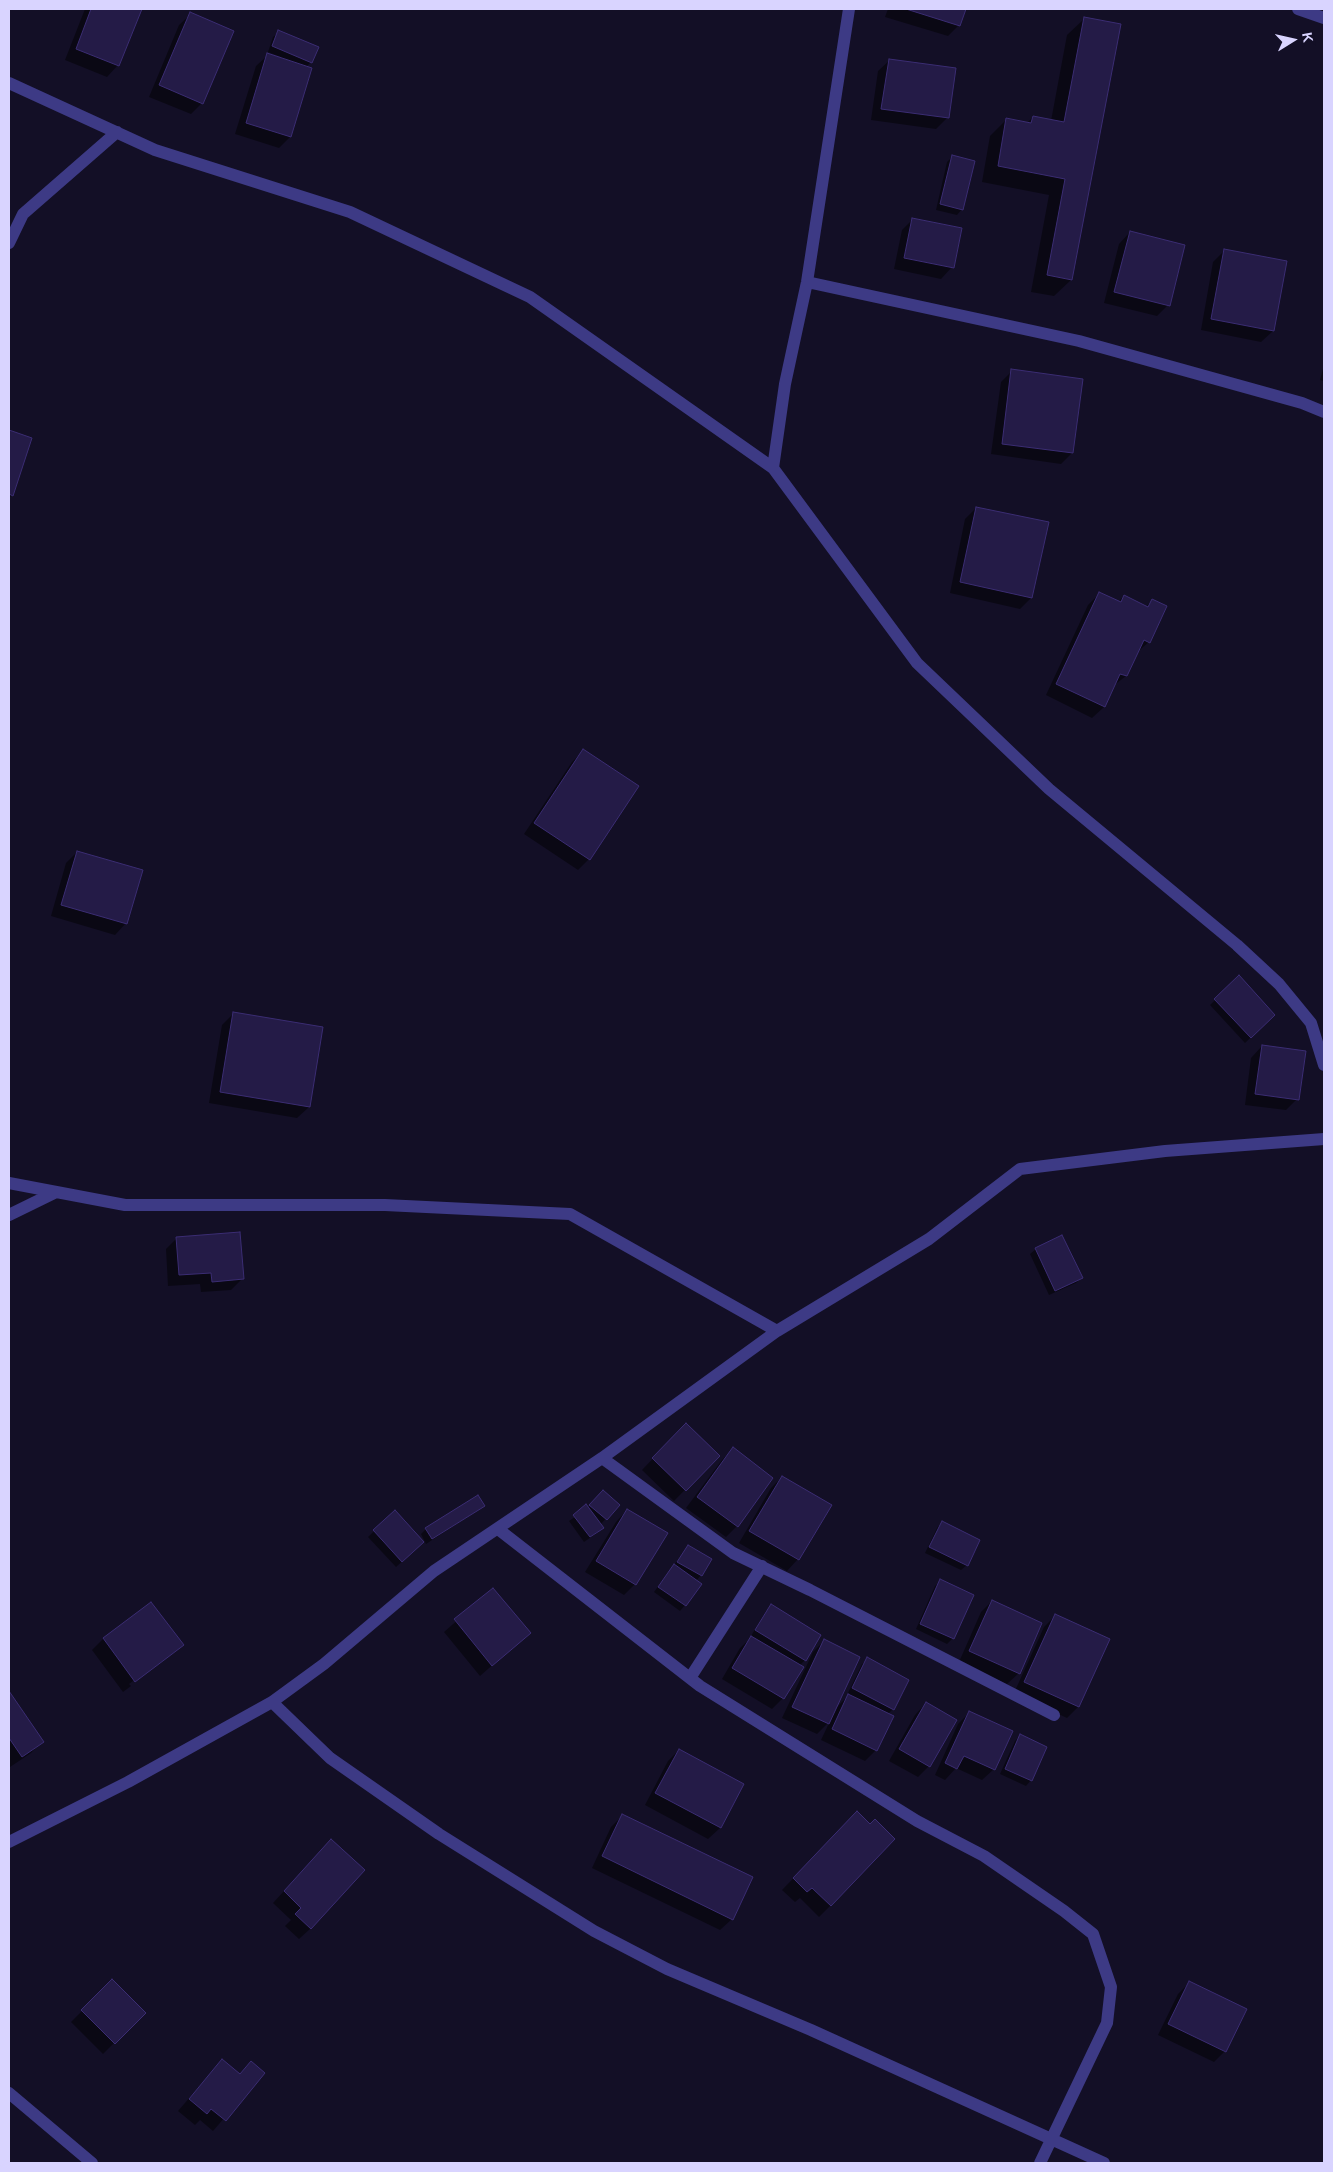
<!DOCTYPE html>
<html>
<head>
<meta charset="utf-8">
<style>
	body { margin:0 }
	#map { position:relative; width:1333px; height:2172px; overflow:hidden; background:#130f26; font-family:Arial,sans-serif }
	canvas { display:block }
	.frame { position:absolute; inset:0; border:10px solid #d9d4ff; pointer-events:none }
	.north { position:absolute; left:1268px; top:15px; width:50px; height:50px; -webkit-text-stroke:4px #130f26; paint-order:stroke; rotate:80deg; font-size:14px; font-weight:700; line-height:20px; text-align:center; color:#d9d4ff }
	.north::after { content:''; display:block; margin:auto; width:18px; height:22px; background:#d9d4ff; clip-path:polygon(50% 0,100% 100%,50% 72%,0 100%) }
</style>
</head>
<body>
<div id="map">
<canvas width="1333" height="2172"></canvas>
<div class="frame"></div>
<div class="north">K</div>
</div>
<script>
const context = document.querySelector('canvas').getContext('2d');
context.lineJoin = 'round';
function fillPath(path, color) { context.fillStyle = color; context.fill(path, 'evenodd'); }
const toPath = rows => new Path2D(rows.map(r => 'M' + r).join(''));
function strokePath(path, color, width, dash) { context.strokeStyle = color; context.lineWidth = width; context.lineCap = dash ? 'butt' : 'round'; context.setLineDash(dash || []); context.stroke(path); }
fillPath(toPath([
	[85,9,141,9,118,65,107,77,65,60],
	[888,9,964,9,959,25,948,36,885,17],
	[191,14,202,103,191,114,149,97,179,25],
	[1084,19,1071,280,1054,296,1031,292,1049,195,982,182,990,136,1007,119,1027,123,1033,117,1051,121,1067,35],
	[279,32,311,62,306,67,311,69,290,137,279,148,235,134,256,66,268,55,281,59,281,57,268,52,273,37],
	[890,60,954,70,947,118,936,129,871,120,878,71],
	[953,156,962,209,957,215,936,210,947,162],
	[913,219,952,267,941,279,894,269,902,230],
	[1130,232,1168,305,1157,316,1104,303,1119,244],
	[1225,250,1273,331,1261,342,1201,330,1213,262],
	[1324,365,1324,381,1320,380],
	[1012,371,1072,453,1061,464,991,454,1001,382],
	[9,431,30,438,12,495,9,498],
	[976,508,1031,598,1020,609,950,593,965,519],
	[1099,594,1118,602,1124,596,1146,607,1152,600,1149,642,1136,653,1126,676,1113,686,1104,707,1092,718,1046,695,1088,605],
	[583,751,589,859,578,870,524,834,572,762],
	[77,852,126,923,115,935,51,916,66,863],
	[1239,977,1274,1015,1245,1043,1210,1005],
	[234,1013,309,1107,297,1118,209,1103,222,1025],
	[1262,1046,1297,1099,1286,1110,1245,1105,1251,1058],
	[177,1238,242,1279,231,1290,201,1292,200,1284,168,1286,166,1249],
	[1036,1249,1081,1278,1076,1283,1049,1295,1030,1254],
	[686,1424,718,1456,674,1501,642,1470],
	[733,1449,737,1526,726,1537,686,1508,722,1460],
	[782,1477,798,1559,787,1571,739,1543,771,1488],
	[603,1491,618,1505,600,1525,597,1533,584,1542,569,1521,588,1508],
	[484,1506,426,1544,421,1534,426,1529],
	[627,1510,635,1584,624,1595,585,1572,616,1522],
	[395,1511,417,1548,396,1567,368,1537],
	[942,1522,967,1565,961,1570,925,1553,937,1528],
	[688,1546,701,1575,696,1581,685,1605,680,1611,654,1592],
	[941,1581,953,1638,947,1644,916,1629,935,1586],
	[493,1589,529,1633,480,1676,444,1632],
	[992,1601,1019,1673,1007,1684,959,1662,981,1612],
	[151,1604,182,1645,171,1655,171,1652,129,1684,131,1686,123,1692,92,1650,103,1639],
	[771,1606,805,1660,799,1666,783,1698,772,1709,722,1679,740,1648,752,1637,751,1636,766,1611],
	[1055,1616,1078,1707,1067,1718,1014,1693,1044,1627],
	[824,1641,835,1709,850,1694,848,1693,862,1664,868,1659,893,1709,888,1714,876,1750,865,1761,821,1740,830,1721,817,1734,782,1718,813,1652],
	[9,1693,42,1741,31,1753,10,1767],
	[926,1703,929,1766,918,1777,889,1761,915,1715],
	[969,1713,994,1769,982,1780,956,1768,945,1780,935,1775,958,1724],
	[1020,1736,1031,1780,1026,1786,1000,1774,1015,1741],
	[679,1750,743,1784,720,1828,708,1839,645,1805,668,1761],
	[623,1815,732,1919,720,1930,592,1868,611,1827],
	[846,1824,831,1905,819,1917,800,1898,795,1902,782,1890],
	[320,1852,311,1928,299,1939,285,1926,291,1920,273,1903],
	[112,1981,144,2013,103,2054,71,2022],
	[1189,1983,1225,2051,1214,2062,1158,2035,1178,1994],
	[222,2060,239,2075,263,2073,213,2131,200,2120,195,2125,178,2111]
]), '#0007');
const building = toPath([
	[91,9,142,9,119,66,76,49,91,9],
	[906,9,966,9,960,26,906,9],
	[190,12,234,31,203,104,159,85,190,12],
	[1084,17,1121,24,1072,280,1047,275,1065,179,998,166,1006,118,1031,123,1033,116,1064,122,1084,17],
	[278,30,319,47,312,63,272,46,278,30],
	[267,53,312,68,291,137,246,123,267,53],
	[889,59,956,68,949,118,881,109,889,59],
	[952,155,975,161,963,210,940,204,952,155],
	[912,218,962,228,954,268,904,258,912,218],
	[1130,231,1185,245,1170,306,1114,292,1130,231],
	[1224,249,1287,261,1274,331,1211,319,1224,249],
	[1011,369,1083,379,1073,453,1002,444,1011,369],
	[9,430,32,438,13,496,9,494,9,430],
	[976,507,1049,522,1032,598,960,582,976,507],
	[1099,592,1121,602,1124,595,1148,607,1152,599,1167,606,1150,643,1144,640,1127,676,1120,674,1105,707,1056,684,1099,592],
	[583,749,639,786,590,860,534,823,583,749],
	[77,851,143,870,127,924,61,905,77,851],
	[1239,975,1275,1015,1251,1038,1214,999,1239,975],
	[233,1012,323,1027,310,1107,220,1092,233,1012],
	[1262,1045,1306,1051,1299,1100,1255,1094,1262,1045],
	[240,1232,244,1279,212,1282,211,1273,179,1275,176,1237,240,1232],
	[1062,1235,1083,1278,1055,1291,1035,1248,1062,1235],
	[686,1423,720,1456,686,1491,652,1458,686,1423],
	[733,1447,773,1478,738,1527,697,1497,733,1447],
	[782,1476,832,1505,799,1560,749,1531,782,1476],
	[603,1490,620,1505,607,1520,589,1505,603,1490],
	[478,1495,485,1506,432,1539,425,1528,478,1495],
	[586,1504,604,1528,590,1537,573,1515,586,1504],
	[627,1509,668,1533,636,1585,596,1561,627,1509],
	[395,1510,424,1542,402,1562,373,1530,395,1510],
	[942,1521,980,1540,968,1566,929,1547,942,1521],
	[688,1545,712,1559,702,1576,677,1562,688,1545],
	[674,1564,702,1584,686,1606,658,1587,674,1564],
	[940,1579,974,1595,954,1639,920,1624,940,1579],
	[493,1588,531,1633,492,1666,454,1619,493,1588],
	[992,1600,1042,1623,1020,1674,969,1651,992,1600],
	[151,1602,184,1645,135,1682,103,1638,151,1602],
	[771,1604,821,1635,806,1661,755,1630,771,1604],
	[1055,1614,1110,1639,1079,1707,1024,1682,1055,1614],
	[751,1636,804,1667,784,1699,732,1668,751,1636],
	[824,1639,860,1657,829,1724,792,1707,824,1639],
	[867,1657,909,1680,894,1710,852,1688,867,1657],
	[9,1691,44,1742,22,1757,9,1738,9,1691],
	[848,1694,894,1716,877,1751,832,1729,848,1694],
	[926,1702,957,1720,930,1767,899,1749,926,1702],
	[969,1711,1013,1731,995,1770,964,1756,957,1769,945,1763,969,1711],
	[1020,1734,1047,1747,1032,1781,1005,1769,1020,1734],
	[679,1749,744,1784,721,1828,655,1793,679,1749],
	[857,1811,870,1824,875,1819,895,1839,831,1906,812,1888,807,1892,793,1878,857,1811],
	[622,1814,753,1877,733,1920,602,1856,622,1814],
	[331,1839,365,1870,311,1929,295,1914,301,1908,284,1891,331,1839],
	[112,1979,146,2013,115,2044,81,2010,112,1979],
	[1189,1981,1247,2009,1226,2052,1168,2024,1189,1981],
	[222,2059,240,2074,251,2061,265,2073,226,2121,211,2109,207,2114,189,2099,222,2059]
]);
fillPath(building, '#241b47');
strokePath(building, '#3b2d73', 1);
strokePath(toPath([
	[1298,9,1324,18],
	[9,83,155,150,350,212,530,297,773,468,917,663,1049,789,1237,945,1279,984,1311,1023,1324,1065],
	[9,243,23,214,117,132],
	[807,282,1079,341,1302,403,1324,412],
	[773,468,785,384,807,282,849,9],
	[9,1183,125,1205,385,1205,570,1214,777,1331],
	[9,1215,56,1192],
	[602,1458,733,1553,810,1590,1054,1715],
	[498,1529,700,1686,917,1821,984,1856,1064,1911,1093,1934,1111,1987,1107,2023,1040,2163],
	[690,1678,762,1566],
	[272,1702,330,1758,439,1834,594,1931,667,1969,811,2030,1104,2163],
	[9,1842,128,1782,272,1702,324,1664,434,1571,602,1458,777,1331,929,1239,1020,1169,1165,1151,1324,1139],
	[9,2093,92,2163]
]), '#3d3a85', 12);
</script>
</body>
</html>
